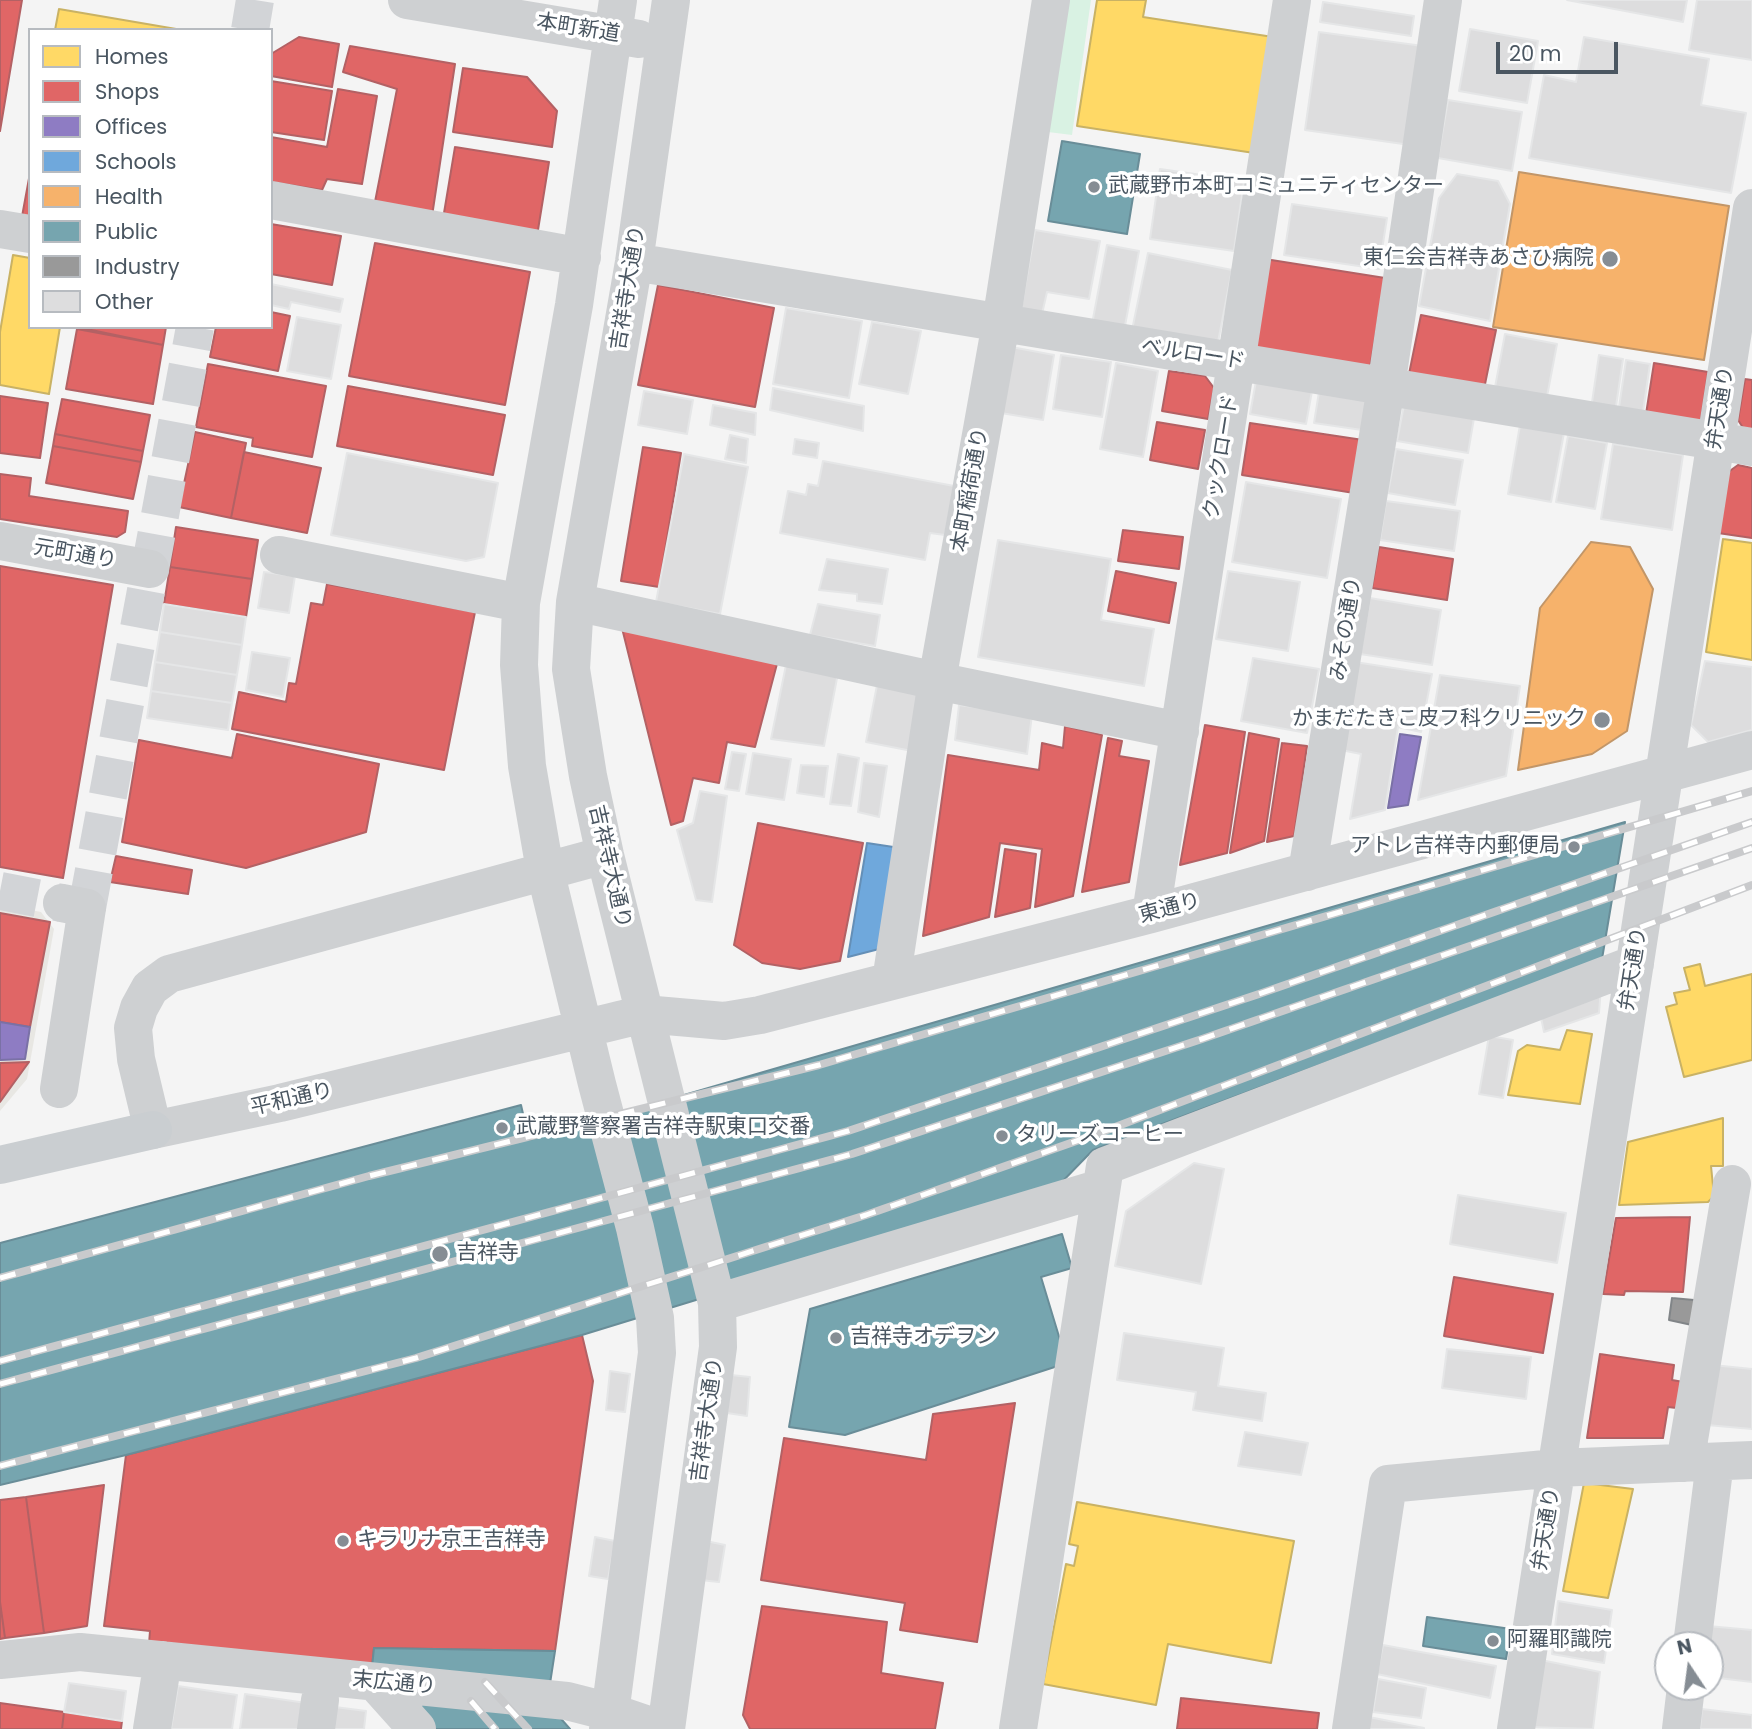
<!DOCTYPE html>
<html>
<head>
<meta charset="utf-8">
<style>
	body { margin:0 }
	#map { position:relative; width:1752px; height:1729px; overflow:hidden; background:#f4f4f4; font-family:Poppins,sans-serif }
	canvas { display:block }
	.legend { position:absolute; left:28px; top:28px; width:245px; height:301px; box-sizing:border-box; background:#fff; border:2px solid #b7bbc0; margin:0; padding:9px 12px; list-style:none; font-size:21px; color:#4a5661 }
	.legend li { display:flex; align-items:center; gap:14px; height:35px }
	.legend b { width:35px; border:2px solid #b7bbc0 }
	.north { position:absolute; left:1654px; top:1631px; width:70px; height:70px; box-sizing:border-box; background:#fff; border:2px solid #b7bbc0; border-radius:50%; rotate:347deg; font-size:19px; font-weight:700; line-height:28px; text-align:center; color:#4a5661 }
	.north::after { content:''; display:block; margin:auto; width:24px; height:32px; background:#868d94; clip-path:polygon(50% 0,100% 100%,50% 72%,0 100%) }
	.scale { position:absolute; left:1496px; top:42px; width:122px; height:32px; box-sizing:border-box; border:4px solid #4a5661; border-top:0; padding-left:9px; font-size:21px; line-height:24px; white-space:nowrap; color:#4a5661; -webkit-text-stroke:5px #fff; paint-order:stroke }
</style>
</head>
<body>
<div id="map">
<canvas width="1752" height="1729"></canvas>
<ul class="legend">
<li><b style="height:19px;background:#ffd966"></b>Homes</li>
<li><b style="height:19px;background:#e06666"></b>Shops</li>
<li><b style="height:19px;background:#8e7cc3"></b>Offices</li>
<li><b style="height:19px;background:#6fa8dc"></b>Schools</li>
<li><b style="height:19px;background:#f6b26b"></b>Health</li>
<li><b style="height:19px;background:#76a5af"></b>Public</li>
<li><b style="height:19px;background:#999"></b>Industry</li>
<li><b style="height:19px;background:#ddddde"></b>Other</li>
</ul>
<div class="north">N</div>
<div class="scale">20 m</div>
</div>
<script>
const context = document.querySelector('canvas').getContext('2d');
context.lineJoin = 'round';
function fillPath(path, color) { context.fillStyle = color; context.fill(path, 'evenodd'); }
const toPath = rows => new Path2D(rows.map(r => 'M' + r).join(''));
function strokePath(path, color, width, dash) { context.strokeStyle = color; context.lineWidth = width; context.lineCap = dash ? 'butt' : 'round'; context.setLineDash(dash || []); context.stroke(path); }
function drawText(font, color, halo, rows, align = 'center') {
  context.font = font + ' Poppins,"Noto Sans JP",sans-serif'; context.lineWidth = 7; context.setLineDash([]); context.textBaseline = 'middle'; context.strokeStyle = halo; context.fillStyle = color; for (const [text, x, y, turn = 0] of rows) {
    context.save(); context.translate(x, y); context.rotate((+turn || 0) * Math.PI / 180); context.textAlign = isNaN(turn) ? turn : align; if (halo) context.strokeText(text, 0, 0); context.fillText(text, 0, 0); context.restore();
  }
}
fillPath(toPath([
	[0,904,41,912,54,929,27,1079,0,1111]
]), '#e8e7e3');
fillPath(toPath([
	[1068,0,1091,0,1072,135,1048,132]
]), '#d9f2e3');
const homes = toPath([
	[1097,0,1146,0,1143,17,1273,37,1254,153,1077,126,1097,0],
	[59,9,182,30,55,30,59,9],
	[13,255,30,258,30,327,60,327,49,394,0,385,0,332,13,255],
	[1723,539,1752,543,1752,660,1706,652,1723,539],
	[1700,964,1705,986,1752,974,1752,1060,1684,1077,1666,1007,1677,1004,1674,993,1690,990,1684,968,1700,964],
	[1567,1030,1592,1034,1580,1104,1508,1095,1518,1051,1527,1045,1560,1050,1567,1030],
	[1723,1118,1723,1166,1711,1166,1714,1196,1708,1202,1619,1205,1628,1142,1723,1118],
	[1584,1483,1633,1489,1608,1598,1563,1591,1584,1483],
	[1077,1502,1294,1541,1271,1663,1168,1644,1156,1705,1043,1684,1066,1564,1074,1566,1078,1546,1069,1544,1077,1502]
]);
fillPath(homes, '#ffd966');
strokePath(homes, '#c9b264', 2);
const shops = toPath([
	[0,0,22,0,0,131,0,0],
	[299,37,339,44,332,87,271,76,271,54,299,37],
	[350,46,455,64,432,216,374,207,397,89,343,72,350,46],
	[463,68,527,77,557,111,552,147,453,132,463,68],
	[271,81,332,91,324,140,271,132,271,81],
	[338,89,377,96,362,184,327,179,322,190,271,182,271,137,327,147,338,89],
	[455,147,549,162,537,236,443,219,455,147],
	[30,173,30,223,21,222,30,173],
	[271,224,341,236,332,285,271,274,271,224],
	[375,243,530,272,505,405,349,376,375,243],
	[1265,259,1385,278,1369,374,1249,354,1265,259],
	[658,285,774,308,755,407,638,385,658,285],
	[271,312,290,316,278,371,210,357,216,327,271,327,271,312],
	[1421,315,1496,330,1483,394,1408,379,1421,315],
	[77,327,166,327,163,345,77,327],
	[77,329,163,345,153,404,66,389,77,329],
	[1654,363,1708,372,1700,426,1644,427,1654,363],
	[208,364,326,386,312,457,252,446,253,438,196,427,208,364],
	[1169,371,1205,376,1214,388,1208,419,1162,411,1169,371],
	[1745,379,1752,380,1752,435,1747,434,1738,420,1745,379],
	[348,386,505,415,493,475,337,446,348,386],
	[0,396,48,403,40,458,0,453,0,396],
	[62,399,150,415,143,451,55,434,62,399],
	[1157,422,1205,430,1198,469,1150,460,1157,422],
	[1250,423,1363,440,1354,493,1242,475,1250,423],
	[195,432,246,443,231,518,179,507,195,432],
	[55,434,143,451,141,462,53,446,55,434],
	[53,446,141,462,133,499,46,483,53,446],
	[643,447,681,453,659,587,621,581,643,447],
	[244,452,321,468,307,533,231,518,244,452],
	[1738,465,1752,468,1752,538,1718,533,1727,473,1738,465],
	[0,474,31,478,29,496,128,511,125,532,117,537,0,519,0,474],
	[176,527,258,540,252,579,170,567,176,527],
	[1123,530,1183,537,1179,569,1118,561,1123,530],
	[1379,547,1453,559,1447,600,1372,588,1379,547],
	[0,566,113,585,63,878,0,867,0,566],
	[170,567,252,579,246,617,164,604,170,567],
	[1116,571,1176,583,1169,623,1108,611,1116,571],
	[327,584,475,612,444,770,232,729,239,692,286,702,289,683,296,684,311,603,323,605,327,584],
	[622,628,778,660,755,747,727,742,719,783,693,778,683,821,671,825,622,628],
	[1205,725,1245,732,1227,853,1180,865,1205,725],
	[1065,726,1102,735,1073,896,1035,907,1042,849,1000,843,989,917,923,936,948,755,1039,770,1042,743,1063,748,1065,726],
	[1249,733,1279,739,1264,841,1230,853,1249,733],
	[237,734,379,764,366,832,246,868,122,842,139,740,232,758,237,734],
	[1108,738,1122,741,1119,756,1149,761,1129,882,1082,892,1108,738],
	[1282,743,1307,746,1294,836,1267,842,1282,743],
	[758,823,863,843,840,961,800,969,762,963,734,945,758,823],
	[1005,849,1036,854,1030,908,995,917,1005,849],
	[116,856,192,870,188,894,110,882,116,856],
	[0,913,50,922,30,1027,0,1022,0,913],
	[29,1062,0,1102,0,1063,29,1062],
	[1690,1217,1683,1292,1625,1291,1624,1295,1603,1294,1616,1218,1690,1217],
	[1454,1277,1553,1294,1543,1353,1444,1336,1454,1277],
	[582,1335,593,1381,555,1651,374,1648,372,1667,149,1644,150,1631,104,1626,126,1455,582,1335],
	[1600,1354,1674,1365,1672,1380,1689,1383,1685,1409,1668,1407,1663,1438,1587,1438,1600,1354],
	[1015,1403,977,1642,900,1630,905,1603,761,1580,784,1438,926,1460,933,1414,1015,1403],
	[104,1485,87,1626,44,1633,26,1497,104,1485],
	[26,1497,44,1633,5,1638,0,1602,0,1500,26,1497],
	[0,1602,5,1638,0,1639,0,1602],
	[762,1606,887,1622,881,1673,943,1683,935,1729,750,1729,743,1715,762,1606],
	[1181,1698,1319,1713,1317,1729,1177,1729,1181,1698],
	[0,1703,64,1712,62,1729,0,1729,0,1703],
	[64,1712,122,1721,121,1729,62,1729,64,1712]
]);
fillPath(shops, '#e06666');
strokePath(shops, '#b36164', 2);
const offices = toPath([
	[1400,734,1421,737,1408,805,1388,808,1400,734],
	[0,1022,30,1027,25,1059,0,1060,0,1022]
]);
fillPath(offices, '#8e7cc3');
strokePath(offices, '#7a71a6', 2);
const schools = toPath([
	[867,843,900,848,883,948,848,957,867,843]
]);
fillPath(schools, '#6fa8dc');
strokePath(schools, '#648fb7', 2);
const health = toPath([
	[1519,172,1729,206,1704,360,1493,327,1519,172],
	[1591,542,1630,547,1653,589,1627,731,1592,754,1518,770,1540,608,1591,542]
]);
fillPath(health, '#f6b26b');
strokePath(health, '#c29668', 2);
const public = toPath([
	[1062,141,1140,154,1127,234,1048,221,1062,141],
	[1625,822,1602,959,1093,1150,1054,1190,582,1335,126,1455,0,1485,0,1243,521,1105,529,1140,1625,822],
	[1062,1234,1072,1268,1041,1277,1067,1363,845,1435,789,1427,810,1309,1062,1234],
	[1427,1617,1511,1629,1506,1659,1423,1646,1427,1617],
	[374,1648,555,1651,547,1703,570,1729,402,1729,372,1667,374,1648]
]);
fillPath(public, '#76a5af');
strokePath(public, '#698d98', 2);
const industry = toPath([
	[1672,1298,1705,1301,1701,1327,1669,1320,1672,1298]
]);
fillPath(industry, '#999');
strokePath(industry, '#818588', 2);
const building = toPath([
	[1567,0,1687,0,1683,22,1567,0],
	[1697,0,1752,0,1752,60,1689,50,1697,0],
	[1323,2,1414,16,1411,36,1320,22,1323,2],
	[1470,29,1538,41,1527,103,1459,91,1470,29],
	[1319,32,1423,46,1410,145,1305,130,1319,32],
	[1584,37,1709,59,1701,105,1746,113,1731,193,1529,158,1544,75,1576,82,1584,37],
	[1448,100,1522,112,1512,171,1438,158,1448,100],
	[1160,169,1244,181,1234,251,1150,239,1160,169],
	[1457,174,1498,181,1510,204,1490,321,1419,306,1439,198,1457,174],
	[1292,204,1387,218,1379,269,1284,255,1292,204],
	[1035,230,1100,241,1089,299,1047,292,1042,314,1021,310,1035,230],
	[1107,245,1139,251,1124,331,1092,324,1107,245],
	[1148,253,1232,270,1218,342,1132,330,1148,253],
	[271,284,343,299,340,312,291,302,289,309,271,305,271,284],
	[786,308,862,321,849,398,773,384,786,308],
	[297,317,341,325,331,379,287,371,297,317],
	[872,322,921,331,908,394,859,384,872,322],
	[1505,334,1557,344,1545,407,1493,398,1505,334],
	[1006,346,1054,355,1043,420,995,412,1006,346],
	[1061,355,1111,362,1102,417,1053,409,1061,355],
	[1599,355,1623,359,1614,420,1590,416,1599,355],
	[1626,360,1650,364,1641,425,1617,421,1626,360],
	[1116,363,1158,371,1143,457,1100,449,1116,363],
	[1256,381,1312,391,1306,424,1250,414,1256,381],
	[773,388,864,406,863,431,770,410,773,388],
	[644,391,693,400,687,434,638,425,644,391],
	[1319,392,1367,400,1362,430,1314,423,1319,392],
	[713,405,756,413,755,435,710,425,713,405],
	[1404,405,1474,418,1468,453,1397,441,1404,405],
	[1520,425,1564,433,1551,502,1508,494,1520,425],
	[730,435,748,439,746,463,725,459,730,435],
	[1568,436,1607,443,1595,509,1556,502,1568,436],
	[795,439,819,443,817,458,793,454,795,439],
	[1613,444,1683,455,1672,530,1601,519,1613,444],
	[1396,449,1463,460,1455,505,1388,493,1396,449],
	[347,453,498,483,484,557,466,561,331,535,347,453],
	[684,454,748,467,720,614,656,602,684,454],
	[823,461,954,486,945,535,930,533,925,560,780,533,788,491,806,495,808,484,818,486,823,461],
	[1246,482,1341,499,1327,578,1232,562,1246,482],
	[1386,501,1460,511,1454,551,1380,540,1386,501],
	[998,540,1111,559,1101,620,1154,629,1144,686,978,657,998,540],
	[827,559,888,569,882,604,857,601,857,594,819,590,827,559],
	[1228,571,1300,582,1288,651,1216,639,1228,571],
	[264,572,295,576,289,613,258,608,264,572],
	[1370,598,1441,610,1432,665,1360,654,1370,598],
	[164,604,246,617,242,645,160,632,164,604],
	[818,604,880,615,875,646,810,635,818,604],
	[160,632,242,645,237,675,155,662,160,632],
	[252,652,290,658,283,697,246,690,252,652],
	[1253,658,1319,669,1307,733,1241,721,1253,658],
	[1705,661,1752,667,1752,730,1708,742,1691,725,1705,661],
	[155,662,237,675,232,703,151,691,155,662],
	[1355,662,1432,674,1421,732,1398,727,1385,810,1350,819,1361,754,1341,750,1355,662],
	[786,665,838,673,824,746,771,739,786,665],
	[1440,675,1520,686,1506,776,1418,800,1440,675],
	[878,680,923,696,912,751,866,742,878,680],
	[151,691,232,703,228,730,147,718,151,691],
	[959,705,1032,715,1027,754,955,740,959,705],
	[732,752,746,754,739,791,725,789,732,752],
	[753,753,791,759,784,800,746,794,753,753],
	[838,754,859,758,851,806,830,804,838,754],
	[864,763,887,766,879,817,858,812,864,763],
	[801,765,828,766,824,797,797,793,801,765],
	[700,791,727,796,712,902,696,900,677,830,693,823,700,791],
	[1601,987,1599,1013,1544,1032,1539,1008,1601,987],
	[1489,1036,1513,1040,1503,1098,1479,1094,1489,1036],
	[1194,1163,1224,1169,1201,1284,1115,1266,1126,1211,1194,1163],
	[1458,1195,1566,1213,1557,1263,1450,1244,1458,1195],
	[1124,1333,1224,1348,1218,1386,1266,1393,1262,1421,1193,1410,1196,1392,1117,1380,1124,1333],
	[1447,1349,1531,1357,1526,1399,1442,1388,1447,1349],
	[1713,1365,1752,1369,1752,1429,1707,1425,1713,1365],
	[610,1371,630,1374,625,1412,606,1410,610,1371],
	[731,1375,750,1377,747,1416,727,1413,731,1375],
	[1245,1432,1308,1443,1301,1475,1238,1466,1245,1432],
	[595,1537,615,1541,608,1579,589,1576,595,1537],
	[706,1541,725,1545,719,1582,700,1580,706,1541],
	[1558,1601,1612,1610,1604,1663,1552,1654,1558,1601],
	[1708,1626,1752,1630,1752,1682,1710,1677,1708,1626],
	[1383,1645,1496,1666,1490,1698,1377,1674,1383,1645],
	[1541,1660,1600,1672,1593,1729,1528,1727,1541,1660],
	[1378,1679,1426,1688,1421,1718,1373,1712,1378,1679],
	[69,1683,126,1691,122,1721,64,1712,69,1683],
	[178,1686,237,1695,232,1729,171,1729,178,1686],
	[245,1694,306,1703,302,1729,240,1729,245,1694],
	[335,1707,366,1711,364,1729,333,1729,335,1707],
	[1702,1709,1752,1715,1752,1729,1700,1729,1702,1709],
	[1364,1716,1424,1728,1424,1729,1362,1729,1364,1716]
]);
fillPath(building, '#ddddde');
strokePath(building, '#e5e6e7', 2);
strokePath(toPath([
	[250,30,255,0],
	[0,891,62,903],
	[87,908,195,327]
]), '#d2d4d7', 38, [38, 19]);
strokePath(toPath([
	[407,0,639,39],
	[271,200,582,257],
	[0,229,30,234],
	[634,262,1752,447],
	[0,541,150,569],
	[279,555,521,603],
	[575,602,937,681,1180,731],
	[605,855,169,974,150,988,139,1008,133,1028,136,1059,153,1130,280,1103,644,1014,724,1021,760,1015,1151,914,1752,750],
	[1307,872,1386,387,1443,0],
	[1151,914,1292,0],
	[891,981,937,681,1001,323,1051,0],
	[59,1089,87,908,62,903],
	[717,1303,1101,1188],
	[1685,1463,1732,1184],
	[1692,1645,1715,1462],
	[0,1660,80,1652,567,1701,610,1712,660,1729],
	[375,1682,417,1729],
	[152,1729,163,1660],
	[316,1729,320,1700],
	[608,1729,657,1353,655,1318,635,1228,597,1084,545,870,527,766,519,665,521,603,574,305,618,0],
	[666,1729,718,1347,717,1303,605,855,588,776,571,669,575,602,634,262,671,0],
	[1018,1729,1105,1166,1635,964],
	[1351,1729,1388,1484,1556,1468,1752,1460],
	[1516,1729,1752,208],
	[1681,1729,1686,1687]
]), '#ced0d2', 38);
strokePath(toPath([
	[0,1165,153,1130]
]), '#caced1', 38);
const rail = toPath([
	[0,1278,369,1176,819,1065,1752,791],
	[0,1361,848,1131,1259,994,1752,822],
	[0,1384,852,1154,1202,1039,1752,848],
	[0,1466,416,1358,866,1215,1102,1132,1752,885],
	[485,1682,528,1729],
	[471,1701,495,1729]
]);
strokePath(rail, '#c9cacc', 8);
strokePath(rail, '#fff', 5, [16]);
for (const [x, y, r, color] of [
	[1094,187,7,"#868d94"],
	[1610,259,9,"#868d94"],
	[1602,720,9,"#868d94"],
	[1574,847,7,"#868d94"],
	[502,1128,7,"#868d94"],
	[1002,1136,7,"#868d94"],
	[440,1254,9,"#868d94"],
	[836,1338,7,"#868d94"],
	[343,1541,7,"#868d94"],
	[1493,1641,7,"#868d94"]
]) { const dot = new Path2D(); dot.arc(x, y, r, 0, 2 * Math.PI); context.fillStyle = color; context.fill(dot); strokePath(dot, '#fff', 2.5); }
drawText('21px', '#4a5661', '#fff', [
	["本町新道",578,29,9],
	["吉祥寺大通り",629,288,-81],
	["ベルロード",1193,355,9],
	["弁天通り",1721,408,-81],
	["クックロード",1222,457,-81],
	["本町稲荷通り",971,490,-80],
	["元町通り",75,555,10],
	["みその通り",1347,629,-81],
	["吉祥寺大通り",609,867,77],
	["東通り",1170,909,-15],
	["弁天通り",1634,969,-81],
	["平和通り",292,1100,-13],
	["吉祥寺大通り",708,1420,-82],
	["弁天通り",1547,1529,-81],
	["末広通り",394,1684,5]
]);
drawText('21px', '#4a5661', '#fff', [
	["武蔵野市本町コミュニティセンター",1108,187],
	["東仁会吉祥寺あさひ病院",1594,259,"right"],
	["かまだたきこ皮フ科クリニック",1586,720,"right"],
	["アトレ吉祥寺内郵便局",1560,847,"right"],
	["武蔵野警察署吉祥寺駅東口交番",516,1128],
	["タリーズコーヒー",1016,1136],
	["吉祥寺",456,1254],
	["吉祥寺オデヲン",850,1338],
	["キラリナ京王吉祥寺",357,1541],
	["阿羅耶識院",1507,1641]
], 'left');
</script>
</body>
</html>
